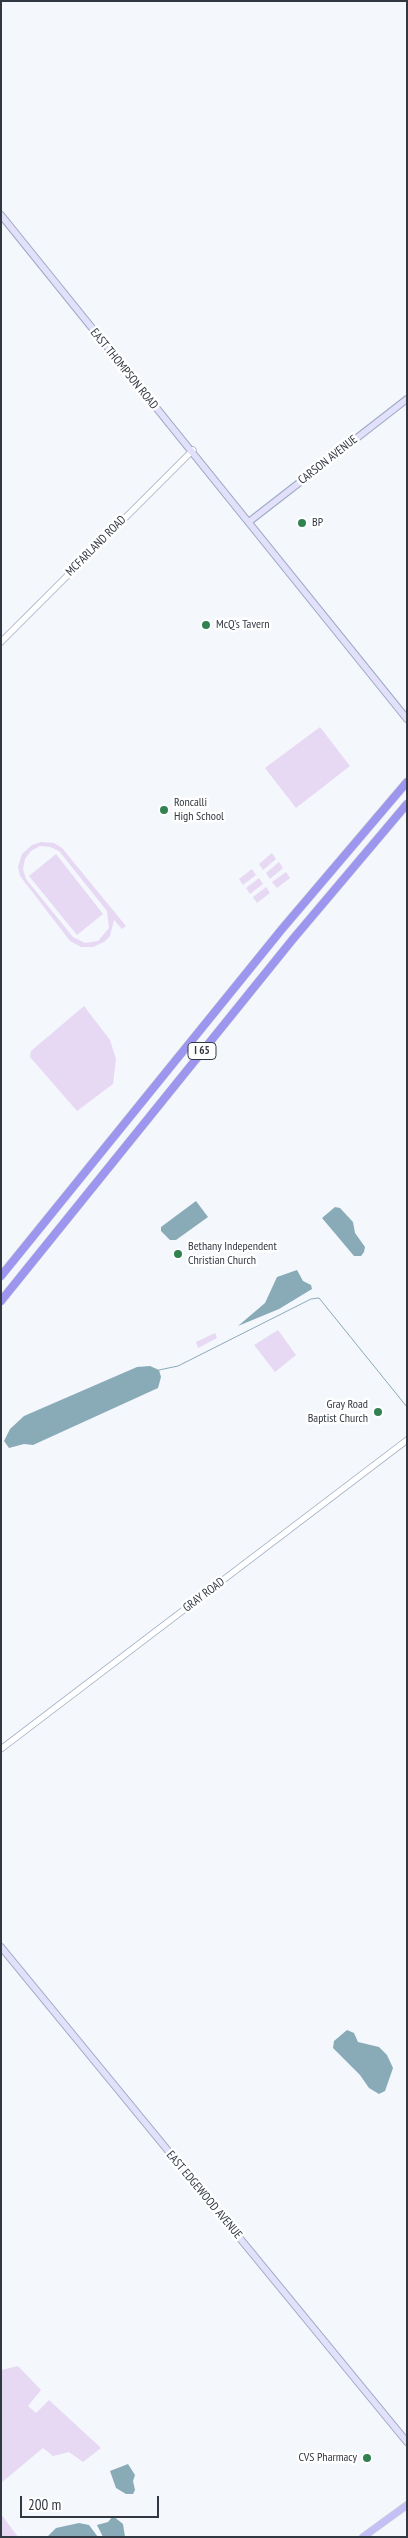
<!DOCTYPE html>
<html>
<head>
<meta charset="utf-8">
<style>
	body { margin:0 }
	#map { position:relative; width:408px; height:2538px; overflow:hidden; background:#f4f7fc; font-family:"PT Sans Narrow",sans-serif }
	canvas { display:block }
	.frame { position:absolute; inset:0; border:2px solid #323842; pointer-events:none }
	.scale { position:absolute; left:20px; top:2496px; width:139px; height:22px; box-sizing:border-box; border:2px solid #323842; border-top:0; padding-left:6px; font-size:15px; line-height:18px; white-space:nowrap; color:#323842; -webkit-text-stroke:4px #fff; paint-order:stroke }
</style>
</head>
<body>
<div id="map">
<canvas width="408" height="2538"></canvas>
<div class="frame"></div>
<div class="scale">200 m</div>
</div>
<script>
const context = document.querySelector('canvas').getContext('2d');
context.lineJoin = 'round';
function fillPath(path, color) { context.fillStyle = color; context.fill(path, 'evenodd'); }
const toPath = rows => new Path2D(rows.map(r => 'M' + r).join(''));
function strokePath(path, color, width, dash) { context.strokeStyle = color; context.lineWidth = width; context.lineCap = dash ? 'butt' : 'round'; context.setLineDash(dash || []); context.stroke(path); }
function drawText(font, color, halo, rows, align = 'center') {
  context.font = font + ' "PT Sans Narrow",sans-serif'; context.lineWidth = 5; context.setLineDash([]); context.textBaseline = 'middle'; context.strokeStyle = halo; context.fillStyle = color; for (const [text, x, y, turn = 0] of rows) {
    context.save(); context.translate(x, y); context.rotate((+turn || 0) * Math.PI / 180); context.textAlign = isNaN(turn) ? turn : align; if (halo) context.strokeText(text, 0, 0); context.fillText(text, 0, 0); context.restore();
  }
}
fillPath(toPath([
	[320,727,350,766,296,808,265,768],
	[41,842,54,843,62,848,126,926,122,929,114,920,110,936,104,942,93,947,81,947,70,941,20,876,18,867,22,854,32,845],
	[40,846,50,847,59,851,107,911,109,928,98,941,85,943,73,937,26,879,23,869,25,859,31,851],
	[272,853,276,859,263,870,259,864],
	[56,854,103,914,77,935,29,876],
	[279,862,283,868,270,879,266,873],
	[252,869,256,875,243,885,239,879],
	[286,872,290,878,277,888,272,882],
	[259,878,263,884,250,894,246,888],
	[266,887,270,893,257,903,253,897],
	[84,1006,110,1040,116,1059,113,1084,77,1111,30,1057,31,1051],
	[278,1330,296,1355,275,1372,254,1345],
	[215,1333,217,1338,198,1348,196,1342],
	[18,2366,41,2390,28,2406,36,2413,49,2400,101,2448,83,2462,69,2452,53,2456,43,2448,1,2483,1,2370],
	[1,2514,18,2537,1,2537]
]), '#e7d9f4');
fillPath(toPath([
	[196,1201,208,1217,176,1240,170,1240,161,1231,161,1227],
	[335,1207,340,1208,353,1222,355,1233,365,1247,364,1252,361,1256,354,1256,322,1218],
	[297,1270,303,1281,311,1285,312,1289,279,1309,238,1326,265,1303,277,1277],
	[150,1366,159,1370,161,1377,158,1388,33,1445,24,1444,9,1448,4,1441,10,1429,24,1416,137,1367],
	[347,2030,354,2033,358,2042,379,2047,387,2055,393,2068,385,2091,379,2094,369,2088,360,2075,333,2048,334,2041],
	[128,2464,135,2475,133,2481,135,2490,133,2494,126,2494,116,2488,110,2471],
	[113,2516,123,2524,125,2537,103,2537,97,2525,108,2522],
	[79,2523,89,2525,98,2537,47,2537,56,2528]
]), '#88abb7');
strokePath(toPath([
	[159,1370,178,1366,311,1299,319,1298,407,1407]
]), '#88abb7', 1);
const tertiary = toPath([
	[1,642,193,450],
	[1,1749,407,1440]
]);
const secondary = toPath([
	[1,215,407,719],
	[250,521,407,399],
	[1,1947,407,2442]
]);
const primary = toPath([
	[363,2537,407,2505]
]);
const motorway = toPath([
	[1,1276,282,929,407,782],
	[1,1301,293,939,407,804]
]);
strokePath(tertiary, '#9daac3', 7);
strokePath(secondary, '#9daac3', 8);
strokePath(primary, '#d2d3d5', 8);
strokePath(motorway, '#d2d3d5', 9);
strokePath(tertiary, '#fff', 5.5);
strokePath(secondary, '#e2e0fa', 6);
strokePath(primary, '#c4c0f5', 7);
strokePath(motorway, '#9d96ee', 8);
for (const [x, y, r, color] of [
	[302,523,5,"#318151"],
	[206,625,5,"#318151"],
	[164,810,5,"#318151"],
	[178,1254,5,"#318151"],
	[378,1412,5,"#318151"],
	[367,2458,5,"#318151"]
]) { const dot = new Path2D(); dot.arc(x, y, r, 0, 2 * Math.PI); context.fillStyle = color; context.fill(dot); strokePath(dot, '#fff', 2); }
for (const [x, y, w] of [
	[202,1051,28]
]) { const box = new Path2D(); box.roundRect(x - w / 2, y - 8.5, w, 17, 4); context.fillStyle = '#fff'; context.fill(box); strokePath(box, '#323842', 1); }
drawText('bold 11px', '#323842', null, [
	["I 65",202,1051]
]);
drawText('12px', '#323842', '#fff', [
	["EAST THOMPSON ROAD",124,369,51],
	["CARSON AVENUE",328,460,-38],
	["MCFARLAND ROAD",96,546,-45],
	["GRAY ROAD",204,1595,-37],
	["EAST EDGEWOOD AVENUE",204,2195,50]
]);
drawText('12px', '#323842', '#fff', [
	["BP",312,523],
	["McQ's Tavern",216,625],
	["Roncalli",174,803],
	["High School",174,817],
	["Bethany Independent",188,1247],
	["Christian Church",188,1261],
	["Gray Road",368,1405,"right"],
	["Baptist Church",368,1419,"right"],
	["CVS Pharmacy",357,2458,"right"]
], 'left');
</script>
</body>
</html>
